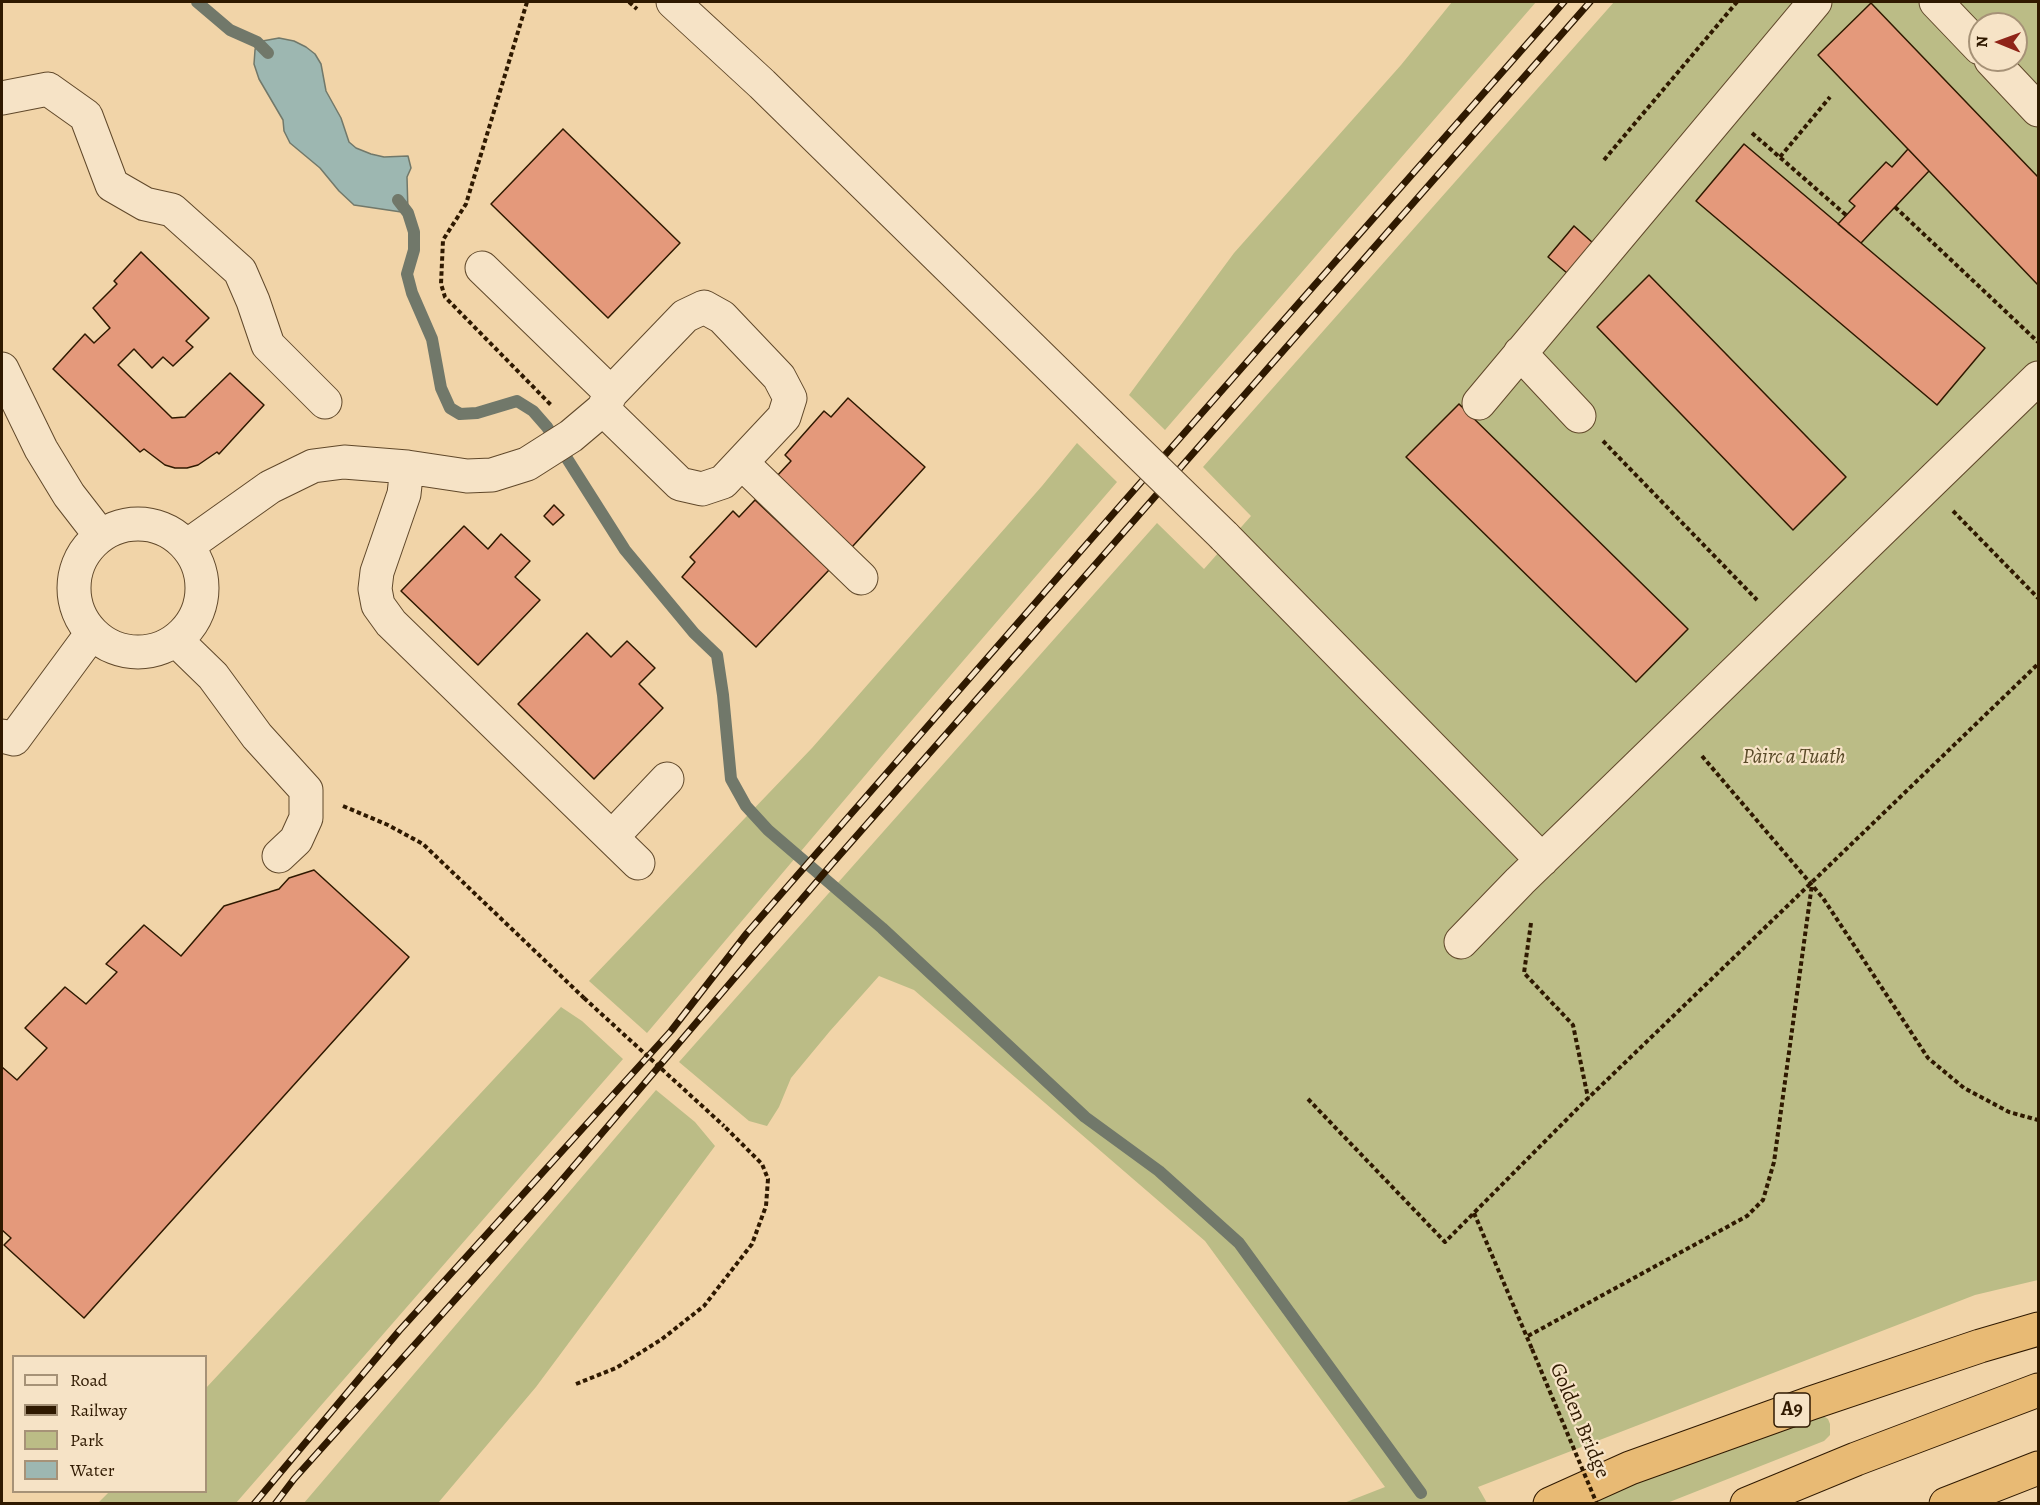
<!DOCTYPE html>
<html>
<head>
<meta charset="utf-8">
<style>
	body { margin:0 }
	#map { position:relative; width:2040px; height:1505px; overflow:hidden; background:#f1d4a8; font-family:Alegreya,serif }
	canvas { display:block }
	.frame { position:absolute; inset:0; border:3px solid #2f1900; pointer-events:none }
	.legend { position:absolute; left:12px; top:1355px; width:195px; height:138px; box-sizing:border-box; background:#f6e3c6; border:2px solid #a69277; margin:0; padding:8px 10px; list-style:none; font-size:18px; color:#2f1900 }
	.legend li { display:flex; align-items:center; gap:12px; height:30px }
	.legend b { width:30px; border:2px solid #a69277 }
	.north { position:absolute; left:1968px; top:12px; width:60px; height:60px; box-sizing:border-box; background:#f6e3c6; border:2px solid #a69277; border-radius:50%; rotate:271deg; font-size:16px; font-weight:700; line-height:24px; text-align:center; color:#2f1900 }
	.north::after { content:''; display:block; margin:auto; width:21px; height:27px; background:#8f2418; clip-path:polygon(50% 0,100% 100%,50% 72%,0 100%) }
</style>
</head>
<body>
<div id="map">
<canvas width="2040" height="1505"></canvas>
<div class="frame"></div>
<ul class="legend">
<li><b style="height:8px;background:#f6e3c6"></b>Road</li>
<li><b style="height:8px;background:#2f1900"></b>Railway</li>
<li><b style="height:16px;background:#bbbc86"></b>Park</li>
<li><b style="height:16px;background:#9db7b1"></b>Water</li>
</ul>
<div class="north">N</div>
</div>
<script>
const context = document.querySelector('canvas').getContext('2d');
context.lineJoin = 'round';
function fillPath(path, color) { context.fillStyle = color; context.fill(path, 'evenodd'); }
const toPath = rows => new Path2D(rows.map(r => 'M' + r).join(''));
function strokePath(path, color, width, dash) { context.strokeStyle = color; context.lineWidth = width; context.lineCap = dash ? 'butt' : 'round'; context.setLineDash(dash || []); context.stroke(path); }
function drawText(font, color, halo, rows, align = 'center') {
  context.font = font + ' Alegreya,serif'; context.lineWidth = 4.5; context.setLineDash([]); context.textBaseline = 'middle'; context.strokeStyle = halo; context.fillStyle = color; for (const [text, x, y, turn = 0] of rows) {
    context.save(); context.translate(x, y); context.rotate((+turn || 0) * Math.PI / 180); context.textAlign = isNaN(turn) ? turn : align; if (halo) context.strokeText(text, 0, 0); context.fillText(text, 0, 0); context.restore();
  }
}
fillPath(toPath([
	[1452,2,1536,2,1165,430,1129,395,1234,253,1401,65],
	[1614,2,2038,2,2038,1280,1975,1295,1478,1487,1487,1503,1344,1503,1385,1487,1205,1241,914,990,879,976,830,1031,791,1078,779,1107,767,1126,749,1121,679,1062,1157,523,1204,569,1251,516,1203,467],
	[1980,24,2016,24,2016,60,1980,60],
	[1077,443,1117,482,901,733,647,1033,589,981,812,748,1042,486],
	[561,1007,582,1021,623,1059,236,1503,98,1503,109,1492,206,1492,206,1388],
	[656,1090,695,1122,715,1146,536,1387,438,1503,304,1503],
	[1813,1415,1822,1415,1828,1419,1830,1424,1830,1435,1824,1441,1667,1503,1588,1504,1624,1487,1728,1451]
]), '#bbbc86');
const water = toPath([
	[279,38,294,41,306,47,315,54,321,64,326,91,341,118,349,142,356,148,371,154,384,157,408,156,411,168,407,177,408,213,354,205,339,191,320,168,290,143,284,131,283,120,259,79,254,64,255,50,257,42,279,38]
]);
fillPath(water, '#9db7b1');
strokePath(water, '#71786a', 1.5);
strokePath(toPath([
	[197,2,230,30,257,42,268,53],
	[398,200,408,213,414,232,414,250,407,274,412,293,432,339,441,388,450,408,460,414,477,413,517,401,533,411,547,427,625,550,694,633,717,655,723,695,731,779,746,806,768,830,882,928,1085,1117,1159,1171,1239,1243,1421,1493]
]), '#71786a', 12);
const building = toPath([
	[1871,3,2038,177,2038,285,1818,55,1871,3],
	[563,129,680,243,608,318,491,204,563,129],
	[1744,144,1985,348,1937,405,1696,201,1744,144],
	[1908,149,1929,171,1861,243,1838,224,1855,206,1849,201,1886,162,1892,167,1908,149],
	[1574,226,1593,243,1567,273,1548,257,1574,226],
	[141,252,209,318,186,341,193,347,173,366,163,357,152,368,134,349,118,365,172,418,185,417,230,373,264,405,219,454,217,452,198,465,187,468,175,468,165,465,144,449,140,452,53,369,85,334,94,343,110,328,93,308,117,284,114,281,141,252],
	[1649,275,1846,477,1793,530,1597,327,1649,275],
	[848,398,925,467,852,547,776,477,791,461,785,455,824,411,831,417,848,398],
	[1459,404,1688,629,1636,682,1406,457,1459,404],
	[755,500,829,570,756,647,682,577,695,562,690,557,733,511,739,517,755,500],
	[554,505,564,515,553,525,544,516,554,505],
	[464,526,488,549,501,534,530,561,515,577,540,600,478,665,401,591,464,526],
	[587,633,611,657,627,641,655,668,639,684,663,708,594,779,518,704,587,633],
	[314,870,409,957,84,1318,4,1245,11,1238,2,1230,2,1067,17,1080,47,1048,25,1028,65,987,86,1004,117,972,106,964,144,925,181,956,224,906,279,889,289,878,314,870]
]);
fillPath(building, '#e4997b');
strokePath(building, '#2f1900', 1.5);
const minor = toPath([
	[673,2,762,84,1109,424],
	[1936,2,1980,48],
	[1991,60,2038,110],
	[2,98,48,89,86,116,112,185,145,204,172,210,240,271,253,301,268,345,325,402],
	[482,268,611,393],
	[1520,353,1579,416],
	[2,369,41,449,69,495,100,535],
	[1479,403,1815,2],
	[742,463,861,578],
	[407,467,404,494,377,572,375,589,378,605,391,623,638,863],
	'74 588a64 64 0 1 1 128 0a64 64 0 1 1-128 0Z',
	[1224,536,1542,860],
	[187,546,270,487,313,466,344,462,407,467,467,476,492,475,527,464,571,436,603,409,611,393,685,316,704,307,722,317,779,377,790,398,784,417,723,482,702,489,680,484,603,409],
	[176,640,213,676,257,736,306,790,306,818,296,840,279,856],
	[2,736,14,739,92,633],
	[612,837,667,779],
	[1461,942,1520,881,2038,378]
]);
const highway = toPath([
	[1550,1504,1630,1468,1811,1403,1980,1346,2038,1329],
	[1747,1504,1856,1459,2038,1390],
	[1946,1504,2038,1468]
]);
strokePath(minor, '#60482a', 35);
strokePath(highway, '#2f1900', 35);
strokePath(toPath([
	[527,2,466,204,443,240,441,284,445,297,552,406],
	[629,2,637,9],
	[1752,133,1846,215],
	[1780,157,1830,97],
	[1604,160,1737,2],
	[1895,207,2038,342],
	[1603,441,1757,600],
	[1953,511,2038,598],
	[1702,756,1823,898,1928,1058,1964,1088,2009,1112,2038,1120],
	[343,806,388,825,423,844,584,998],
	[1531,923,1524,973,1573,1025,1588,1098],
	[1308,1099,1445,1242,1580,1106,2038,664],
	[1474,1213,1532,1349],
	[1528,1336,1747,1216,1763,1200,1774,1162,1812,884],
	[576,1384,616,1368,662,1339,704,1306,752,1244,766,1206,768,1179,762,1164,724,1126]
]), '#2f1900', 4, [4.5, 3]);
strokePath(minor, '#f6e3c6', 33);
strokePath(highway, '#e8ba74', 33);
const rail = toPath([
	[254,1504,399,1331,671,1031,747,933,1113,514,1564,2],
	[275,1504,294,1479,550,1194,831,865,1590,2]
]);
strokePath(rail, '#2f1900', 7);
strokePath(rail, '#f6e3c6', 4.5, [14]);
const minorBridge = toPath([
	[1109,424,1224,536]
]);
strokePath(minorBridge, '#60482a', 35, []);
strokePath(toPath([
	[584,998,724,1126],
	[1532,1349,1597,1504]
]), '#2f1900', 4, [4.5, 3]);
strokePath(minorBridge, '#f6e3c6', 33);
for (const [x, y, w] of [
	[1792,1410,36]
]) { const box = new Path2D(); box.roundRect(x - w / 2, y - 17, w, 34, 4.5); context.fillStyle = '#f6e3c6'; context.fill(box); strokePath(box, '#2f1900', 1.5); }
drawText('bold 20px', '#2f1900', null, [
	["A9",1792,1410]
]);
drawText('italic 21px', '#594a28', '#f6e3c6', [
	["Pàirc a Tuath",1794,758]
]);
drawText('21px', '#2f1900', '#f6e3c6', [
	["Golden Bridge",1579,1421,67]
]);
</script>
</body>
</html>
